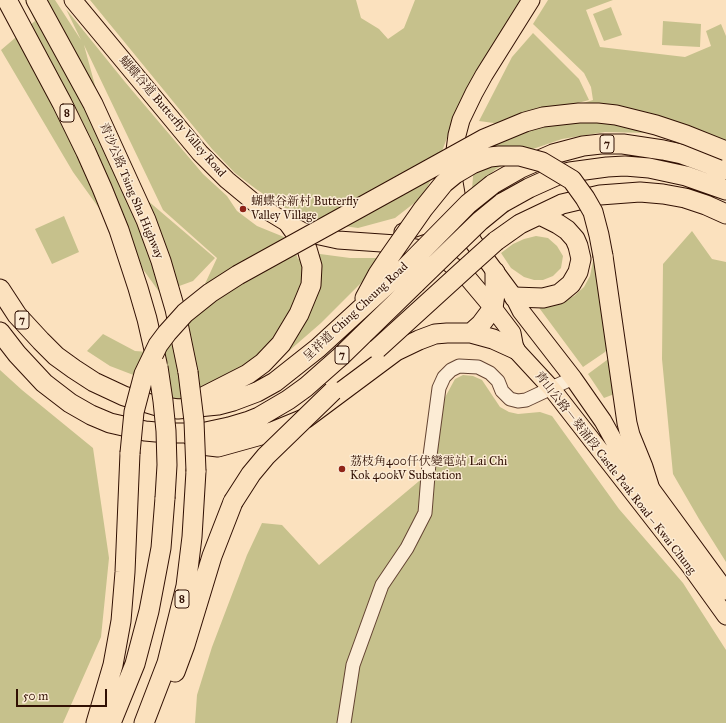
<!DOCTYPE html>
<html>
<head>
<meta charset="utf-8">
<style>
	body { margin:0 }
	#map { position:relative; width:726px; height:723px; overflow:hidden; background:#fbe1be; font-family:"IM FELL Great Primer",serif }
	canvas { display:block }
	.scale { position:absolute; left:16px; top:689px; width:91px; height:18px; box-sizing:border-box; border:2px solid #311003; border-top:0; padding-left:5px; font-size:12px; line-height:14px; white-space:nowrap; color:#311003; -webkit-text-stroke:3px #fcecd5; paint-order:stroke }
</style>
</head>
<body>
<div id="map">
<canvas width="726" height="723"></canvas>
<div class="scale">50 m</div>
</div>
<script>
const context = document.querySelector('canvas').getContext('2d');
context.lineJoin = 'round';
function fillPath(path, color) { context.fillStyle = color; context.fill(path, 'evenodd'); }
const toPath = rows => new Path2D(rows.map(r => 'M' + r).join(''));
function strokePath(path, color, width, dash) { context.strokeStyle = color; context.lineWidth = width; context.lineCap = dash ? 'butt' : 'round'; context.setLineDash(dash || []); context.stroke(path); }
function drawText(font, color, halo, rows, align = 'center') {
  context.font = font + ' "IM FELL Great Primer","Noto Serif TC",serif'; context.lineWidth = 3; context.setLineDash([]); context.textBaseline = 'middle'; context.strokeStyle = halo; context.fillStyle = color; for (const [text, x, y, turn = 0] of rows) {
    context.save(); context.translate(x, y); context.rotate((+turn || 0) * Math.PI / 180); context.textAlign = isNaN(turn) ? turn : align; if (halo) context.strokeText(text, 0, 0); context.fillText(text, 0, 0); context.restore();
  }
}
fillPath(toPath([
	[25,0,55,0,81,40,66,9,125,82,203,174,227,196,237,211,257,226,284,237,292,243,298,259,320,254,350,258,382,258,366,278,321,323,275,363,236,387,156,406,149,381,110,366,87,351,103,334,135,351,149,352,170,346,184,329,217,258,163,210,84,45,120,177,215,258,193,281,160,293,73,172,1,50,35,21],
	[90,0,356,0,361,18,379,29,388,39,404,28,415,0,521,0,477,69,459,105,433,176,422,197,395,218,358,228,322,223,305,218,281,206,256,189,235,173,212,149],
	[548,0,613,0,586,10,600,47,685,57,711,46,706,31,721,24,726,36,726,150,650,133,605,132,562,139,530,150,496,169,472,190,476,136,593,100,591,87,584,73,533,24],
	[611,7,622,35,604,41,593,14],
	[663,21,701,24,700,47,662,45],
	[533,33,579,79,589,100,501,124,479,121,512,57],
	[64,216,79,252,52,264,35,229],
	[692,231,712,259,726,262,726,562,699,519,673,474,662,359,663,264],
	[536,236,548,238,557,246,563,256,561,268,553,276,543,280,534,280,524,277,511,268,501,253,513,244,524,239],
	[598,260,609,347,605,352,583,367,537,305,562,302,574,296,584,287,590,276,593,261],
	[611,357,617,393,604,398,588,374],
	[0,370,22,390,93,448,109,558,101,637,63,723,0,723],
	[463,375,473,376,482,380,500,407,509,412,518,414,540,412,552,416,619,509,683,583,726,650,726,723,195,723,197,695,212,647,247,555,262,523,282,525,319,565,437,466,437,412,455,379]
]), '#c6c18c');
const minor = toPath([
	[344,723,353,665,382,585,407,548,425,513,429,463,439,388,444,377,451,370,459,366,478,367,490,373,498,381,502,391,510,399,518,401,526,400,573,378]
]);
const major = toPath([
	[73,0,200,153,227,180,256,204,289,224,302,231,315,235,338,240,396,244,421,249,444,259,467,277,493,308,512,333,515,349,552,389,690,566,726,616],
	[531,0,484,75,474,93,461,120,457,135,453,166,454,182,459,211,463,223,474,243,514,297,521,311,573,378,603,421,619,450,635,472,649,486,726,591],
	[403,232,421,226,435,217,442,207,454,182]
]);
const highway = toPath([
	[7,0,62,103,86,152,102,188,119,230,138,288,147,319,157,363],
	[36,0,93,104,146,220,161,261,175,309,188,372],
	[493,184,521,168,553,154,583,146,601,144,623,144,663,150,682,154,726,170],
	[502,203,529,188,558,175,570,172,607,167,625,166,649,168,686,176,726,190],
	[496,241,520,224,562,204,600,195,640,192,663,194,685,198,706,205,726,214],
	[603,256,627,423,630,435,643,467,649,486],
	[0,289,17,315,41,341,56,356,74,369,94,382,124,396,157,406,178,409,218,405,233,401,257,392,275,382,318,348,403,270],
	[514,297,543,298,559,294,571,284,578,272,581,259,578,246,575,239,567,230,558,224,540,215],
	[365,298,378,274,388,259],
	[0,332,17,354,44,383,70,403,91,415,110,423,145,431,167,433,201,433,229,427,249,421,259,417,288,400,306,387,340,357,416,283],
	[471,333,481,324,493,308,495,294,495,272],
	[191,403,248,374,263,363,281,344,299,314,311,285,312,266,307,249,289,224],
	[189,434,201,445,218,447,272,432,306,418,396,351,419,340,435,334,447,333,471,333,493,339,515,349],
	[175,672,185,645,212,556,233,502],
	[96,723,113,665,121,621,125,572,130,453],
	[111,723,135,664,149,611,161,548,165,498],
	[144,723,167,663,186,586,192,537,196,471]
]);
strokePath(minor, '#644432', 15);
strokePath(major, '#311003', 19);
strokePath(highway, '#311003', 21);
strokePath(minor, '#fcecd5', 13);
strokePath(major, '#fbe1be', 17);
strokePath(highway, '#fbe1be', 19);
const highwayBridge = toPath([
	[388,259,423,209,444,183,455,174,472,164,490,157,499,156,520,156,542,162,572,180,585,198,593,212,599,235,603,256],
	[403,270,468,204,493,184],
	[416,283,480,221,502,203],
	[377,349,466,268,496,241],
	[158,367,163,401,166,431,167,465,165,498],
	[188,372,194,421,196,471],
	[130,453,134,412,144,374,158,345,167,333,185,313,210,293,238,275,484,139,525,122,543,117,579,113,598,113,616,115,656,125,686,135,726,151],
	[233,502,251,474,266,456,333,391]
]);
strokePath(highwayBridge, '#311003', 21, []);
strokePath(highwayBridge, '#fbe1be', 19);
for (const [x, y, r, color] of [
	[243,209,4,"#8f2418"],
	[342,469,4,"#8f2418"]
]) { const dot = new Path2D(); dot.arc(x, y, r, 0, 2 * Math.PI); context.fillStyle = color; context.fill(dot); strokePath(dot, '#fcecd5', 1.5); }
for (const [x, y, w] of [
	[67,113,14],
	[607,144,14],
	[22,320,14],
	[342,355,14],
	[182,599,14]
]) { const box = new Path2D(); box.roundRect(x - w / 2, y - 9, w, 18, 3); context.fillStyle = '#fcecd5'; context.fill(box); strokePath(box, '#311003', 1); }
drawText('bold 11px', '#311003', null, [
	["8",67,113],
	["7",607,144],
	["7",22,320],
	["7",342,355],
	["8",182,599]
]);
drawText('12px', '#311003', '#fcecd5', [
	["蝴蝶谷道 Butterfly Valley Road",172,117,49],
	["青沙公路 Tsing Sha Highway",131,191,67],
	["呈祥道 Ching Cheung Road",356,312,-43],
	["青山公路－葵涌段 Castle Peak Road – Kwai Chung",615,473,52]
]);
drawText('12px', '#311003', '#fcecd5', [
	["蝴蝶谷新村 Butterfly",251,202],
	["Valley Village",251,216],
	["荔枝角400仟伏變電站 Lai Chi",350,462],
	["Kok 400kV Substation",350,476]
], 'left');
</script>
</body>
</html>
